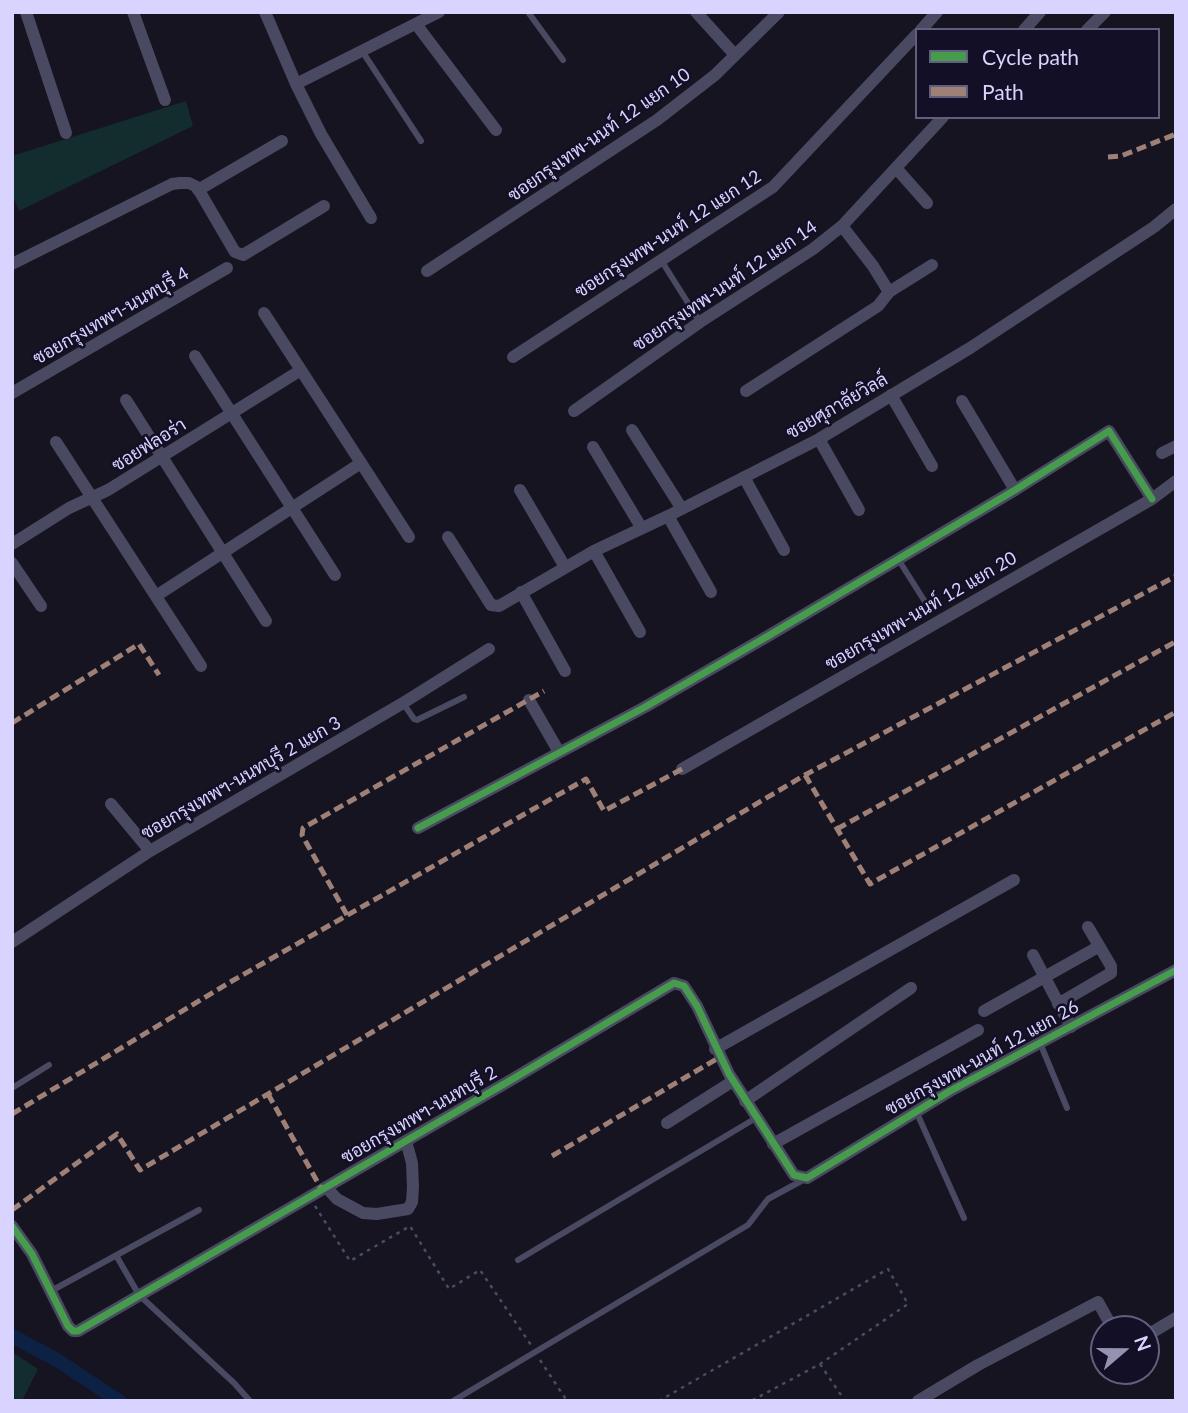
<!DOCTYPE html>
<html>
<head>
<meta charset="utf-8">
<style>
	body { margin:0 }
	#map { position:relative; width:1188px; height:1413px; overflow:hidden; background:#161421; font-family:Lato,sans-serif }
	canvas { display:block }
	.frame { position:absolute; inset:0; border:14px solid #d9d4ff; pointer-events:none }
	.legend { position:absolute; left:915px; top:28px; width:245px; height:91px; box-sizing:border-box; background:#130f26; border:2px solid #625e7d; margin:0; padding:9px 12px; list-style:none; font-size:21px; color:#d9d4ff }
	.legend li { display:flex; align-items:center; gap:14px; height:35px }
	.legend b { width:35px; border:2px solid #625e7d }
	.north { position:absolute; left:1090px; top:1315px; width:70px; height:70px; box-sizing:border-box; background:#130f26; border:2px solid #625e7d; border-radius:50%; rotate:70deg; font-size:19px; font-weight:700; line-height:28px; text-align:center; color:#d9d4ff }
	.north::after { content:''; display:block; margin:auto; width:24px; height:32px; background:#9591b1; clip-path:polygon(50% 0,100% 100%,50% 72%,0 100%) }
</style>
</head>
<body>
<div id="map">
<canvas width="1188" height="1413"></canvas>
<div class="frame"></div>
<ul class="legend">
<li><b style="height:9px;background:#469c4c"></b>Cycle path</li>
<li><b style="height:9px;background:#9e8076"></b>Path</li>
</ul>
<div class="north">N</div>
</div>
<script>
const context = document.querySelector('canvas').getContext('2d');
context.lineJoin = 'round';
function fillPath(path, color) { context.fillStyle = color; context.fill(path, 'evenodd'); }
const toPath = rows => new Path2D(rows.map(r => 'M' + r).join(''));
function strokePath(path, color, width, dash) { context.strokeStyle = color; context.lineWidth = width; context.lineCap = dash ? 'butt' : 'round'; context.setLineDash(dash || []); context.stroke(path); }
function drawText(font, color, halo, rows, align = 'center') {
  context.font = font + ' Lato,Sarabun,sans-serif'; context.lineWidth = 5; context.setLineDash([]); context.textBaseline = 'middle'; context.strokeStyle = halo; context.fillStyle = color; for (const [text, x, y, turn = 0] of rows) {
    context.save(); context.translate(x, y); context.rotate((+turn || 0) * Math.PI / 180); context.textAlign = isNaN(turn) ? turn : align; if (halo) context.strokeText(text, 0, 0); context.fillText(text, 0, 0); context.restore();
  }
}
fillPath(toPath([
	[186,101,193,126,19,211,12,194,12,156],
	[12,1352,38,1369,22,1401,12,1401]
]), '#132c2d');
strokePath(toPath([
	[12,1336,57,1360,119,1401]
]), '#0d2144', 14);
strokePath(toPath([
	[315,1206,350,1261,410,1226,449,1289,480,1270,531,1345],
	[540,1360,567,1401],
	[820,1364,845,1401],
	[659,1401,888,1269,908,1304,820,1364,751,1401]
]), '#44505f', 2.5, [3.5, 5]);
strokePath(toPath([
	[528,12,563,60],
	[362,51,421,141],
	[661,260,700,322],
	[898,559,929,608],
	[403,703,414,719,417,720,464,697],
	[1040,1043,1067,1108],
	[12,1088,49,1065],
	[916,1111,964,1218],
	[117,1257,139,1295,234,1383,250,1401],
	[518,1260,756,1118],
	[51,1291,199,1210],
	[453,1401,748,1225,768,1199,805,1179]
]), '#4a4962', 6);
strokePath(toPath([
	[26,12,66,133],
	[133,12,165,100],
	[265,12,296,84,321,134,371,218],
	[696,12,735,55],
	[416,24,496,130],
	[921,30,937,12],
	[1024,30,1040,12],
	[1087,30,1105,12],
	[296,84,439,12],
	[896,168,927,203],
	[198,190,282,141],
	[12,264,172,184,180,183,189,183,197,187,232,247,235,252,243,255,324,206],
	[427,271,657,120,715,75,779,12],
	[889,292,932,265],
	[264,313,409,537],
	[195,356,335,575],
	[513,357,773,187,917,34],
	[746,391,878,306,889,292,873,266,842,226],
	[12,393,227,268],
	[891,395,932,466],
	[126,400,266,621],
	[962,401,1015,490],
	[574,411,700,322,813,249,842,226,943,117],
	[632,430,682,509],
	[819,439,859,510],
	[56,442,201,666],
	[593,447,641,527],
	[1162,453,1176,446],
	[744,477,784,550],
	[520,490,565,567],
	[668,516,711,592],
	[448,537,491,605,499,606,594,551,668,516,819,439,970,348,1154,227,1176,209],
	[12,544,69,508,108,490,301,370],
	[594,551,640,632],
	[12,563,41,606],
	[521,592,565,671],
	[156,596,361,463],
	[529,700,559,752],
	[682,769,1152,499,1176,481],
	[111,804,150,851],
	[418,828,645,707,768,636,1015,490,1109,431,1152,499],
	[12,942,150,851,403,703,489,649],
	[1033,955,1071,1027],
	[1058,1004,1111,973,1111,966,1088,927],
	[984,1011,1098,947],
	[715,1049,1014,880],
	[745,1101,911,988],
	[667,1123,733,1081],
	[773,1144,978,1030],
	[326,1187,337,1199,363,1213,377,1214,408,1209,412,1202,413,1187,412,1163,406,1141],
	[12,1226,32,1254,68,1326,73,1331,78,1331,511,1080,674,983,684,986,697,1006,729,1074,794,1175,807,1178,950,1091,1176,970],
	[1146,1336,1176,1318],
	[918,1401,978,1365,1098,1302,1113,1329]
]), '#4a4962', 12);
strokePath(toPath([
	[1108,157,1121,156,1176,134],
	[12,723,139,644,159,675],
	[805,775,870,884,1176,712],
	[837,829,1175,642],
	[347,915,302,835,303,828,544,691],
	[268,1094,322,1190],
	[12,1114,232,981,586,779,604,811,682,769],
	[552,1156,720,1057],
	[12,1210,117,1134,140,1170,805,775,1176,576]
]), '#9e8076', 5, [10, 5]);
strokePath(toPath([
	[418,828,645,707,768,636,1015,490,1109,431,1152,499],
	[12,1226,32,1254,68,1326,73,1331,78,1331,511,1080,674,983,684,986,697,1006,729,1074,794,1175,807,1178,950,1091,1176,970]
]), '#469c4c', 7);
drawText('18px', '#d9d4ff', '#130f26', [
	["ซอยกรุงเทพ-นนท์ 12 แยก 10",599,135,-35],
	["ซอยกรุงเทพ-นนท์ 12 แยก 12",668,234,-33],
	["ซอยกรุงเทพ-นนท์ 12 แยก 14",725,286,-34],
	["ซอยกรุงเทพฯ-นนทบุรี 4",111,316,-30],
	["ซอยศุภาลัยวิลล์",837,406,-30],
	["ซอยฟลอร่า",149,445,-32],
	["ซอยกรุงเทพ-นนท์ 12 แยก 20",921,611,-30],
	["ซอยกรุงเทพฯ-นนทบุรี 2 แยก 3",241,778,-30],
	["ซอยกรุงเทพ-นนท์ 12 แยก 26",982,1058,-29],
	["ซอยกรุงเทพฯ-นนทบุรี 2",419,1115,-30]
]);
</script>
</body>
</html>
